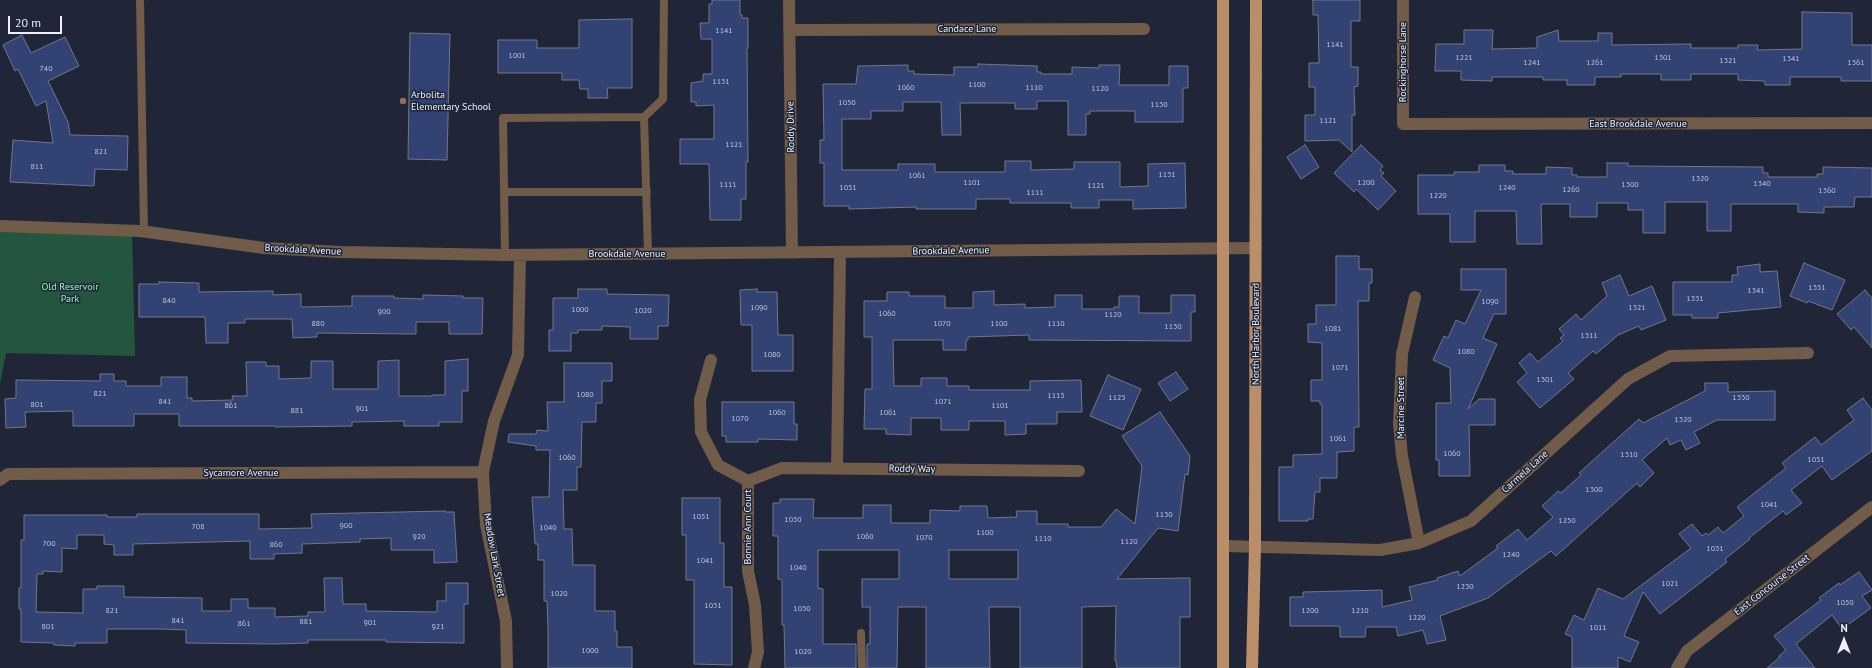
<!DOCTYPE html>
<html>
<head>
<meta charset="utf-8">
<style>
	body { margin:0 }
	#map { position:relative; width:1872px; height:668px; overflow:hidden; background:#202637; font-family:"PT Sans",sans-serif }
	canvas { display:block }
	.north { position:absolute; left:1824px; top:620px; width:40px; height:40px; -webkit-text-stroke:3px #202637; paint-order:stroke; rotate:0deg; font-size:11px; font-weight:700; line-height:16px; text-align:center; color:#ebf0fb }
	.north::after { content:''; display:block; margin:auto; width:14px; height:18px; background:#ebf0fb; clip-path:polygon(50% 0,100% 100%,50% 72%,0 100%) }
	.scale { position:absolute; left:8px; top:16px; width:54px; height:18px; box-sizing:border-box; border:2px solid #ebf0fb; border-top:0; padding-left:5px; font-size:12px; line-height:14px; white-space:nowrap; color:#ebf0fb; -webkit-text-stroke:3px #202637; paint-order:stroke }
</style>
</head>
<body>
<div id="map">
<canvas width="1872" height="668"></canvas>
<div class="north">N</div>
<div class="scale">20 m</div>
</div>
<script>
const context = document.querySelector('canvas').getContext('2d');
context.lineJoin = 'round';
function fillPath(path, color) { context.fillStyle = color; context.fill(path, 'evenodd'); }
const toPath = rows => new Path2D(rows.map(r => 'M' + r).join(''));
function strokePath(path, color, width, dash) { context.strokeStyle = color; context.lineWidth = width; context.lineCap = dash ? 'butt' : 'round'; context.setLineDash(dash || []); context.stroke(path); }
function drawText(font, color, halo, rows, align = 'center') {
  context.font = font + ' "PT Sans",sans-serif'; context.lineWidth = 3; context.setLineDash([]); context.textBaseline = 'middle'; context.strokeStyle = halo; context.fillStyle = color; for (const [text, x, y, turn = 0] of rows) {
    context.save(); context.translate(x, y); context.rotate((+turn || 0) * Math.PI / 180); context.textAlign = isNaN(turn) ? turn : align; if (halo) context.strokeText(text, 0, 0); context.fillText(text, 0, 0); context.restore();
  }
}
fillPath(toPath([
	[0,229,132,231,135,356,6,353,0,384]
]), '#24563f');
const building = toPath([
	[712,0,740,0,740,15,742,15,742,18,748,18,748,48,747,48,748,162,746,162,746,199,741,199,741,220,710,220,709,164,680,164,680,139,714,139,714,105,696,106,696,102,691,102,691,83,703,81,703,74,712,74,712,39,701,39,700,23,709,23,709,4,712,4,712,0],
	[1313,0,1360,0,1360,21,1351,21,1351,67,1358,67,1358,86,1354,87,1355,115,1352,115,1352,152,1339,140,1305,141,1305,115,1315,115,1315,87,1309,87,1309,63,1319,63,1318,15,1313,15,1313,0],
	[1802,12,1852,13,1852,45,1872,45,1872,81,1841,81,1841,77,1790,77,1790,85,1765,85,1765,81,1738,80,1738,74,1691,74,1691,80,1661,80,1661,74,1621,74,1621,77,1595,77,1595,85,1567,85,1567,80,1543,80,1543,77,1492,77,1492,81,1461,80,1461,71,1435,71,1436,44,1464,44,1464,30,1493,30,1492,49,1537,48,1537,37,1558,30,1559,41,1598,41,1598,33,1612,33,1612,45,1691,44,1691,48,1738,48,1738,45,1758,45,1757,50,1802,49,1802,12],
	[632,19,632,88,607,88,608,98,588,98,588,89,580,89,579,80,562,80,562,73,498,73,498,40,537,40,537,48,579,48,579,20,632,19],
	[410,33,450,34,447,160,408,159,410,33],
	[22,35,31,53,65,37,79,66,48,81,68,122,70,135,128,136,127,170,95,169,94,186,10,182,13,140,53,143,46,101,36,106,18,69,15,71,3,45,22,35],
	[978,64,1037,66,1037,72,1041,72,1041,74,1072,74,1072,67,1099,68,1099,65,1120,65,1119,85,1169,85,1169,66,1188,66,1188,88,1183,88,1183,122,1135,122,1135,111,1090,111,1090,114,1086,114,1086,135,1068,135,1068,101,1037,101,1037,109,1015,109,1015,103,960,103,961,135,942,135,941,102,903,102,903,111,871,111,871,119,842,119,842,170,898,170,898,164,935,164,935,172,1005,172,1005,161,1031,161,1031,170,1074,169,1074,162,1120,162,1120,187,1148,186,1148,164,1185,163,1186,208,1133,209,1133,200,1099,200,1099,208,1071,208,1071,203,1010,203,1010,199,976,199,976,209,916,209,916,207,849,209,849,206,824,206,824,163,820,163,820,140,824,140,823,84,856,84,858,66,908,65,908,71,914,71,914,74,954,75,954,67,978,67,978,64],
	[1305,145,1319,167,1301,179,1287,157,1305,145],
	[1361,145,1383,166,1380,170,1384,173,1381,176,1396,191,1378,210,1356,189,1354,192,1334,173,1361,145],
	[1607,163,1628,163,1628,166,1763,167,1763,173,1768,173,1768,177,1817,177,1817,174,1823,174,1823,167,1872,168,1872,197,1855,197,1854,207,1824,207,1824,213,1798,212,1798,204,1731,204,1731,231,1707,231,1707,202,1665,202,1665,233,1643,233,1643,210,1628,210,1628,203,1597,203,1597,217,1570,217,1570,204,1541,204,1542,244,1517,244,1516,211,1475,211,1475,242,1450,242,1450,214,1418,214,1418,175,1454,175,1454,172,1479,172,1479,165,1505,165,1505,171,1513,171,1513,174,1546,174,1546,167,1572,168,1572,175,1577,175,1577,177,1607,177,1607,163],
	[1336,256,1359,256,1359,269,1372,269,1372,283,1369,283,1369,301,1358,301,1359,427,1354,427,1354,451,1337,452,1337,478,1320,478,1320,492,1315,492,1313,519,1308,519,1308,521,1279,521,1279,467,1293,467,1293,455,1322,454,1322,404,1320,404,1320,401,1311,401,1311,380,1322,380,1322,343,1308,342,1308,324,1316,324,1316,305,1336,305,1336,256],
	[1804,263,1845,280,1832,310,1808,301,1807,303,1790,296,1804,263],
	[1760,264,1760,272,1777,271,1781,307,1718,313,1718,318,1692,318,1692,315,1673,315,1673,282,1732,282,1732,275,1738,275,1737,267,1760,264],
	[1461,269,1506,269,1506,314,1494,314,1483,338,1497,344,1468,409,1479,399,1495,399,1495,425,1469,425,1470,476,1439,476,1439,460,1436,460,1436,403,1451,403,1450,368,1433,360,1444,336,1448,338,1456,320,1465,324,1481,290,1461,290,1461,269],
	[1620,275,1629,296,1652,286,1666,320,1641,330,1639,326,1618,335,1596,354,1593,351,1568,373,1574,379,1540,408,1517,382,1527,373,1519,363,1530,353,1538,362,1563,341,1560,338,1564,335,1559,329,1576,314,1581,320,1607,296,1602,283,1620,275],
	[159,282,199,283,199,292,273,291,273,295,301,294,301,307,352,306,352,296,394,296,394,298,423,299,423,295,463,296,463,298,483,298,482,334,449,334,449,322,416,322,416,334,317,333,317,337,293,338,292,319,245,319,245,323,228,323,228,343,206,343,205,317,139,317,139,284,159,284,159,282],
	[578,289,607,289,607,294,669,295,668,326,658,326,658,339,630,339,630,327,602,326,602,330,578,330,578,333,571,333,571,351,549,351,549,330,553,330,553,298,578,298,578,289],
	[757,289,757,292,777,292,778,335,793,335,793,371,752,371,752,325,741,325,740,290,757,289],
	[1865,290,1872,298,1872,348,1854,327,1851,330,1837,314,1865,290],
	[994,291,994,305,1025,304,1025,308,1055,307,1055,295,1082,295,1082,309,1114,309,1114,307,1119,307,1119,296,1139,296,1139,313,1171,313,1171,295,1195,295,1195,312,1191,312,1191,341,1029,340,1029,335,968,337,968,340,966,340,966,350,943,350,943,340,893,340,894,386,921,386,921,378,947,378,947,386,969,386,969,390,1030,390,1030,381,1081,380,1082,412,1057,412,1057,424,1026,424,1026,434,1005,435,1005,421,969,421,969,430,941,430,941,418,911,418,911,435,886,434,886,429,864,429,865,389,872,389,872,337,864,337,864,301,887,301,887,292,909,292,909,296,945,296,945,308,973,308,973,292,994,291],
	[468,359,468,391,462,391,462,422,439,422,439,426,404,426,404,421,352,422,352,426,275,427,275,426,179,426,179,414,134,414,134,426,73,426,73,411,25,412,26,427,6,428,5,399,16,398,16,380,100,381,100,374,114,374,114,381,126,381,126,386,161,386,161,377,187,377,187,398,192,398,192,401,233,400,232,396,247,396,246,362,266,362,266,366,279,366,279,379,311,378,311,361,333,361,333,389,378,389,378,361,399,360,399,396,432,396,432,395,445,395,445,361,468,359],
	[564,363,612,363,612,381,602,381,602,403,596,403,596,422,582,422,581,467,577,467,577,490,563,490,564,529,572,529,573,565,595,565,595,611,615,611,615,631,617,631,617,647,632,647,632,668,548,668,548,626,547,601,544,601,544,560,538,560,538,544,535,544,532,497,549,497,550,450,536,450,536,446,508,442,509,434,536,434,537,430,548,431,547,402,564,402,564,363],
	[1176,372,1188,389,1170,401,1158,383,1176,372],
	[1108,375,1141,389,1123,430,1090,416,1108,375],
	[1705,383,1728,383,1728,392,1775,391,1775,420,1717,420,1694,432,1700,443,1686,450,1681,440,1670,445,1667,438,1642,460,1654,473,1640,487,1637,483,1556,556,1551,551,1488,598,1440,616,1446,640,1427,644,1423,630,1398,636,1396,627,1366,627,1365,637,1340,637,1340,627,1338,626,1290,626,1290,597,1303,597,1303,592,1382,590,1382,607,1412,600,1409,587,1438,580,1437,578,1458,571,1460,576,1498,548,1496,546,1518,529,1527,540,1553,517,1542,506,1558,491,1561,493,1581,475,1579,473,1639,419,1643,423,1705,391,1705,383],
	[1863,398,1872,410,1872,451,1832,480,1822,466,1791,490,1802,503,1786,515,1783,511,1749,538,1750,539,1725,559,1727,562,1660,614,1643,592,1624,636,1639,642,1630,662,1618,657,1618,668,1572,668,1572,637,1565,634,1574,615,1584,620,1598,588,1623,599,1691,548,1679,534,1692,524,1702,536,1706,533,1708,535,1718,527,1723,533,1744,516,1737,507,1786,468,1782,463,1815,437,1821,445,1854,420,1847,410,1863,398],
	[722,402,794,402,794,424,797,424,797,440,758,439,758,442,726,442,726,436,722,436,722,402],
	[1160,412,1190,456,1188,475,1185,474,1178,531,1158,528,1117,579,1190,578,1190,617,1180,617,1180,668,1117,668,1116,661,1115,661,1116,606,1082,607,1082,668,1020,668,1020,607,989,607,990,668,926,668,926,607,898,607,897,668,867,668,867,644,870,644,870,607,862,607,862,579,899,579,899,550,818,550,818,588,823,589,823,644,856,644,856,668,785,668,784,625,782,625,782,580,778,579,778,536,773,536,773,503,780,503,780,499,814,499,813,518,863,518,863,505,891,505,891,523,930,523,930,510,960,511,960,506,987,506,988,518,1017,517,1016,511,1037,511,1037,524,1068,524,1068,527,1101,527,1116,509,1135,524,1142,466,1122,436,1160,412],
	[949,550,1018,550,1018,579,949,579,949,550],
	[682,498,720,498,720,543,724,543,724,587,732,587,732,665,694,664,694,580,686,580,686,535,682,535,682,498],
	[445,511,445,512,454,512,457,562,434,563,434,550,391,550,391,538,360,539,360,542,302,544,302,553,274,554,274,559,250,559,250,541,133,544,133,555,114,555,114,545,104,544,104,535,77,535,77,549,62,548,62,572,43,571,43,574,37,574,36,612,83,613,83,589,97,589,97,586,124,586,124,597,202,598,202,611,231,611,231,599,248,599,248,608,275,608,275,617,308,616,308,612,325,612,324,578,342,578,343,604,366,604,366,611,437,612,437,601,446,601,446,583,468,583,468,604,464,604,464,643,386,642,386,640,308,640,308,643,276,644,186,643,186,630,163,629,107,629,107,643,75,643,75,646,54,645,54,643,21,642,21,609,19,609,19,588,21,588,21,540,24,540,24,515,107,515,107,517,137,517,137,514,259,514,259,529,312,528,311,514,445,511],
	[1859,572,1872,590,1862,596,1871,608,1842,629,1832,615,1796,644,1815,668,1767,668,1780,657,1779,656,1786,650,1774,636,1821,600,1819,598,1839,583,1840,585,1859,572]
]);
fillPath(building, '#314273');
strokePath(building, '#71788c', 1);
strokePath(toPath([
	[140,0,144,232],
	[644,117,663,99,664,0],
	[504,192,647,192],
	[505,255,503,118,644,117,648,254],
	[861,633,862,668]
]), '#715b49', 8);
strokePath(toPath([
	[789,0,792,253],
	[1403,0,1403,124,1872,123],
	[789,30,1144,29],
	[0,226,140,231,264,248,341,252,505,255,1256,248],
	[1415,297,1402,354,1399,424,1402,456,1419,543],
	[711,360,700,400,701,432,718,465,748,481,748,571,755,605,758,652,754,668],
	[837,468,840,253],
	[0,480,8,474,483,472],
	[748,481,782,468,1079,471],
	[1224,546,1380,550,1419,543,1471,521,1628,379,1670,356,1808,353],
	[507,668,506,621,486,525,483,472,494,421,518,355,520,255],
	[1677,668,1687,651,1872,507]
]), '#715b49', 12);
strokePath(toPath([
	[1223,0,1223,668],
	[1252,668,1255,547,1256,0]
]), '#ba8e69', 12);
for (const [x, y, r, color] of [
	[403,101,4,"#8d6e63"]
]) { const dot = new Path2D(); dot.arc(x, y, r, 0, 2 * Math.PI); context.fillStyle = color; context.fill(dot); strokePath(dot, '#202637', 1.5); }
drawText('8px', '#bcc4d9', null, [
	["1141",724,31],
	["1141",1335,45],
	["1001",517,56],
	["1221",1464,58],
	["1301",1663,58],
	["1341",1791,59],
	["1321",1728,61],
	["1241",1532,63],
	["1261",1595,63],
	["1361",1856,63],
	["740",46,69],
	["1131",721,82],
	["1100",977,85],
	["1060",906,88],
	["1110",1034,88],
	["1120",1100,89],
	["1050",847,103],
	["1130",1159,105],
	["1121",1328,121],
	["1121",734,145],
	["821",101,152],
	["811",37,167],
	["1131",1167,175],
	["1061",917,176],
	["1320",1700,179],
	["1101",972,183],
	["1200",1366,183],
	["1340",1762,184],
	["1111",728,185],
	["1300",1630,185],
	["1121",1096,186],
	["1051",848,188],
	["1240",1507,188],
	["1260",1571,190],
	["1360",1827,191],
	["1111",1035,193],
	["1220",1438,196],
	["1351",1817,288],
	["1341",1756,291],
	["1331",1695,299],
	["840",169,301],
	["1090",1490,302],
	["1090",759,308],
	["1321",1637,308],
	["1000",580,310],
	["1020",643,311],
	["900",384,312],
	["1060",887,314],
	["1120",1113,315],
	["880",318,324],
	["1070",942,324],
	["1100",999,324],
	["1110",1056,324],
	["1130",1173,327],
	["1081",1333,329],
	["1311",1589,336],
	["1080",1466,352],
	["1080",772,355],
	["1071",1340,368],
	["1301",1545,380],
	["821",100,394],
	["1080",585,395],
	["1115",1056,396],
	["1125",1117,398],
	["1330",1741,398],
	["841",165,402],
	["1071",943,402],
	["801",37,405],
	["861",231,406],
	["1101",1000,406],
	["901",362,409],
	["881",297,411],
	["1060",777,413],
	["1061",888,413],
	["1070",740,419],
	["1320",1683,420],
	["1061",1338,439],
	["1060",1452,454],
	["1310",1629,455],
	["1060",567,458],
	["1051",1816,460],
	["1300",1594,490],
	["1041",1769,505],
	["1130",1164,515],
	["1051",701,517],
	["1050",793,520],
	["1250",1567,521],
	["900",346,526],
	["708",198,527],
	["1040",548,528],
	["1100",985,533],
	["920",419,537],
	["1060",865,537],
	["1070",924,538],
	["1110",1043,539],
	["1120",1129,542],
	["700",49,544],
	["860",276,545],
	["1031",1715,549],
	["1240",1511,555],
	["1041",705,561],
	["1040",798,568],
	["1021",1670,584],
	["1230",1465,587],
	["1020",559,594],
	["1050",1845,603],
	["1031",713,606],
	["1030",802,609],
	["821",112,611],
	["1200",1310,611],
	["1210",1360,611],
	["1220",1417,618],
	["841",178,621],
	["881",306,622],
	["901",370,623],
	["861",244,624],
	["801",48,627],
	["921",438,627],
	["1011",1598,628],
	["1000",590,651],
	["1020",803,652]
]);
drawText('10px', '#ebf0fb', '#202637', [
	["Candace Lane",967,29],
	["Rockinghorse Lane",1403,62,-90],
	["East Brookdale Avenue",1638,124],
	["Roddy Drive",791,127,-91],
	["Brookdale Avenue",303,250,3],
	["Brookdale Avenue",951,251,-1],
	["Brookdale Avenue",627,254],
	["North Harbor Boulevard",1256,334,-90],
	["Marcine Street",1401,408,-90],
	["Roddy Way",912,469,1],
	["Carmela Lane",1525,472,-42],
	["Sycamore Avenue",241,473],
	["Bonnie Ann Court",748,527,-90],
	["Meadow Lark Street",494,555,80],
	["East Concourse Street",1772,585,-38]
]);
drawText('10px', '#ebf0fb', '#202637', [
	["Arbolita",411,95],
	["Elementary School",411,107]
], 'left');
drawText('10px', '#90f5c4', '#202637', [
	["Old Reservoir",70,287],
	["Park",70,299]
]);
</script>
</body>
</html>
